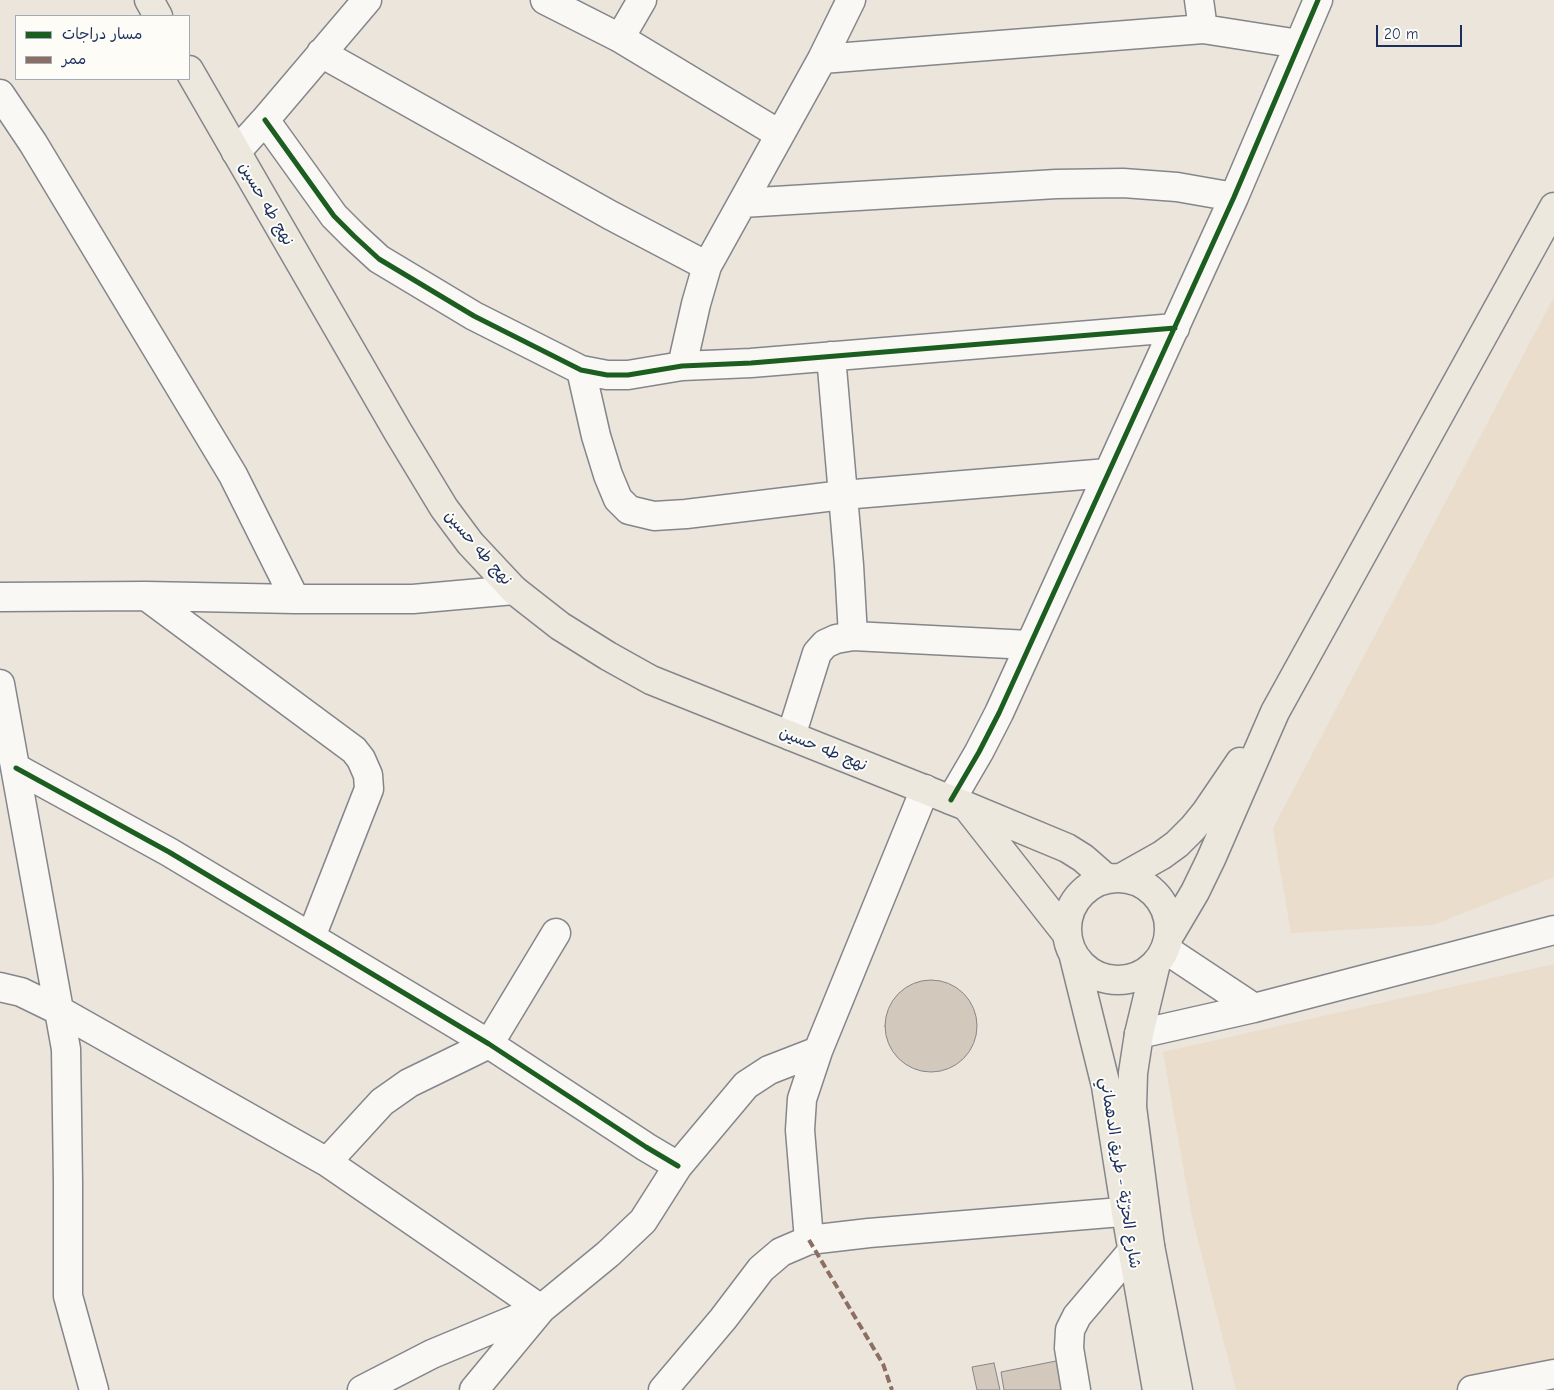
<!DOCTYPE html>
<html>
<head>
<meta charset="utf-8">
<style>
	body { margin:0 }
	#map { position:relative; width:1554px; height:1390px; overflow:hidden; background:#ebe5dc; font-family:"Comic Neue","Playpen Sans Arabic",sans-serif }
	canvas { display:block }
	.legend { position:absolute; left:15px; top:15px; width:175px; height:65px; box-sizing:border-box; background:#fdfcf7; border:1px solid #a3aaba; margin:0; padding:6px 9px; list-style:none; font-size:15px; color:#1b2f5e }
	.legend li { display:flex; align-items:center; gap:10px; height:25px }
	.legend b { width:25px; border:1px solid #a3aaba }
	.scale { position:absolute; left:1376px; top:25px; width:86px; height:22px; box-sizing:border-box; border:2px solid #1b2f5e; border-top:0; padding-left:6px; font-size:15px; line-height:18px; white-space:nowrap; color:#1b2f5e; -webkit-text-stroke:4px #fdfcf7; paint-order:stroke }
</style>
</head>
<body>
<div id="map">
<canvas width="1554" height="1390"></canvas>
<ul class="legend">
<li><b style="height:6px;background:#1b5e20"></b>مسار دراجات</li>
<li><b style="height:6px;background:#8d6e63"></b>ممر</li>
</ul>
<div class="scale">20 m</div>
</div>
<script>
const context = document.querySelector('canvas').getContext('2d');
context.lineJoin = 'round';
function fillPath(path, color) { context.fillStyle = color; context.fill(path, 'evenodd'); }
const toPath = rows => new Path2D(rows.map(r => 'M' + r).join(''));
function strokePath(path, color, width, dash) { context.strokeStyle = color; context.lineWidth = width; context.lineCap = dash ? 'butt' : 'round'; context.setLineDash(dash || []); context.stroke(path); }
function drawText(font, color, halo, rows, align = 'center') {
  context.font = font + ' "Comic Neue","Playpen Sans Arabic",sans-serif'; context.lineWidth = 4; context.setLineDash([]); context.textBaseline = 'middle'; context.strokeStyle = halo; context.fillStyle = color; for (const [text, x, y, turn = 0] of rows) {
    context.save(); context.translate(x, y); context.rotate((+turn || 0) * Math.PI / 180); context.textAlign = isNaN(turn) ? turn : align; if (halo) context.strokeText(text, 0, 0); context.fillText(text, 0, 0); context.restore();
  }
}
fillPath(toPath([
	[1554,297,1554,877,1433,925,1291,933,1273,828],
	[1554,964,1554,1390,1236,1390,1192,1217,1163,1052]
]), '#eaddcc');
const building = toPath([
	'885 1026a46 46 0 1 1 92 0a46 46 0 1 1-92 0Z',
	[1061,1360,1067,1390,1004,1390,1001,1372,1061,1360],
	[994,1363,1000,1390,977,1390,972,1367,994,1363]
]);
fillPath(building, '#d2c8bc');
strokePath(building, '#85868b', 1);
const minor = toPath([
	[545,0,620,38,779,134],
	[1199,0,1203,29],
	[620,38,642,0],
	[321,53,610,215,707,266],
	[822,59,1203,29,1299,44],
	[0,94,33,143,233,475,295,599],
	[265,120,334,216,354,236,379,259,474,316,581,370,607,375,628,375,682,366,751,363,1175,328],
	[236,152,265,120,367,0],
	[742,203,1056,184,1123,183,1177,187,1234,197],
	[831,356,849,565,853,636],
	[682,366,696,304,707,266,822,59,851,0],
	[581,370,596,436,608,475,618,499,629,510,654,516,686,514,843,495,1108,473],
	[146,596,354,750,361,759,368,775,369,789,311,937],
	[0,597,146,596,295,599,413,599,514,590],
	[0,684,66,1049,68,1182,68,1296,94,1390],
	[791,736,817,653,825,644,836,639,853,636,1029,645],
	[16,768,169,852,489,1044,646,1147,678,1166],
	[951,800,979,752,999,713,1234,197,1318,0],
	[1165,949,1254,1008],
	[0,987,21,992,60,1011,327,1162,541,1309],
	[1139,1034,1254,1008,1554,930],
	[327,1162,382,1102,409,1083,489,1044,556,933],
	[809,1240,800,1130,802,1099,818,1051,925,789],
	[362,1390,432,1354,538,1310],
	[474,1390,541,1309,608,1254,643,1221,678,1166,746,1085,769,1070,818,1051],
	[663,1390,723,1319,761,1269,781,1252,809,1240,869,1233,1145,1210],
	[1076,1390,1069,1348,1070,1330,1077,1316,1133,1250,1150,1246],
	[1472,1390,1554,1374]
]);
const major = toPath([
	[149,0,158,16],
	[189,70,398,432,444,508,470,543,514,590,560,626,608,656,651,680,966,806,1067,848,1083,858,1107,879],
	[967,807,1066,933],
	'1067 929a51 51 0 1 1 102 0a51 51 0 1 1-102 0Z',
	[1121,878,1162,855,1177,844,1193,828,1206,812,1240,762],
	[1169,936,1195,892,1211,859,1275,712,1554,207],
	[1074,957,1106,1086,1126,1213,1157,1390],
	[1156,963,1139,1034,1133,1073,1132,1107,1150,1246,1178,1390]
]);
strokePath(minor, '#85868b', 31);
strokePath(major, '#85868b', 31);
strokePath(minor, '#f9f8f5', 28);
strokePath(major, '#ede8de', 28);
strokePath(toPath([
	[809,1240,883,1364,892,1390]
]), '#8d6e63', 4, [8, 4]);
strokePath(toPath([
	[265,120,334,216,354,236,379,259,474,316,581,370,607,375,628,375,682,366,751,363,1175,328],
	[16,768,169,852,489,1044,646,1147,678,1166],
	[951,800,979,752,999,713,1234,197,1318,0]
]), '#1b5e20', 5);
drawText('16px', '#1b2f5e', '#fdfcf7', [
	["نهج طه حسين",266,204,60],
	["نهج طه حسين",478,548,49],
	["نهج طه حسين",823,749,22],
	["شارع الحرّيّة - طريق الدهماني",1120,1173,81]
]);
</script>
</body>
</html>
